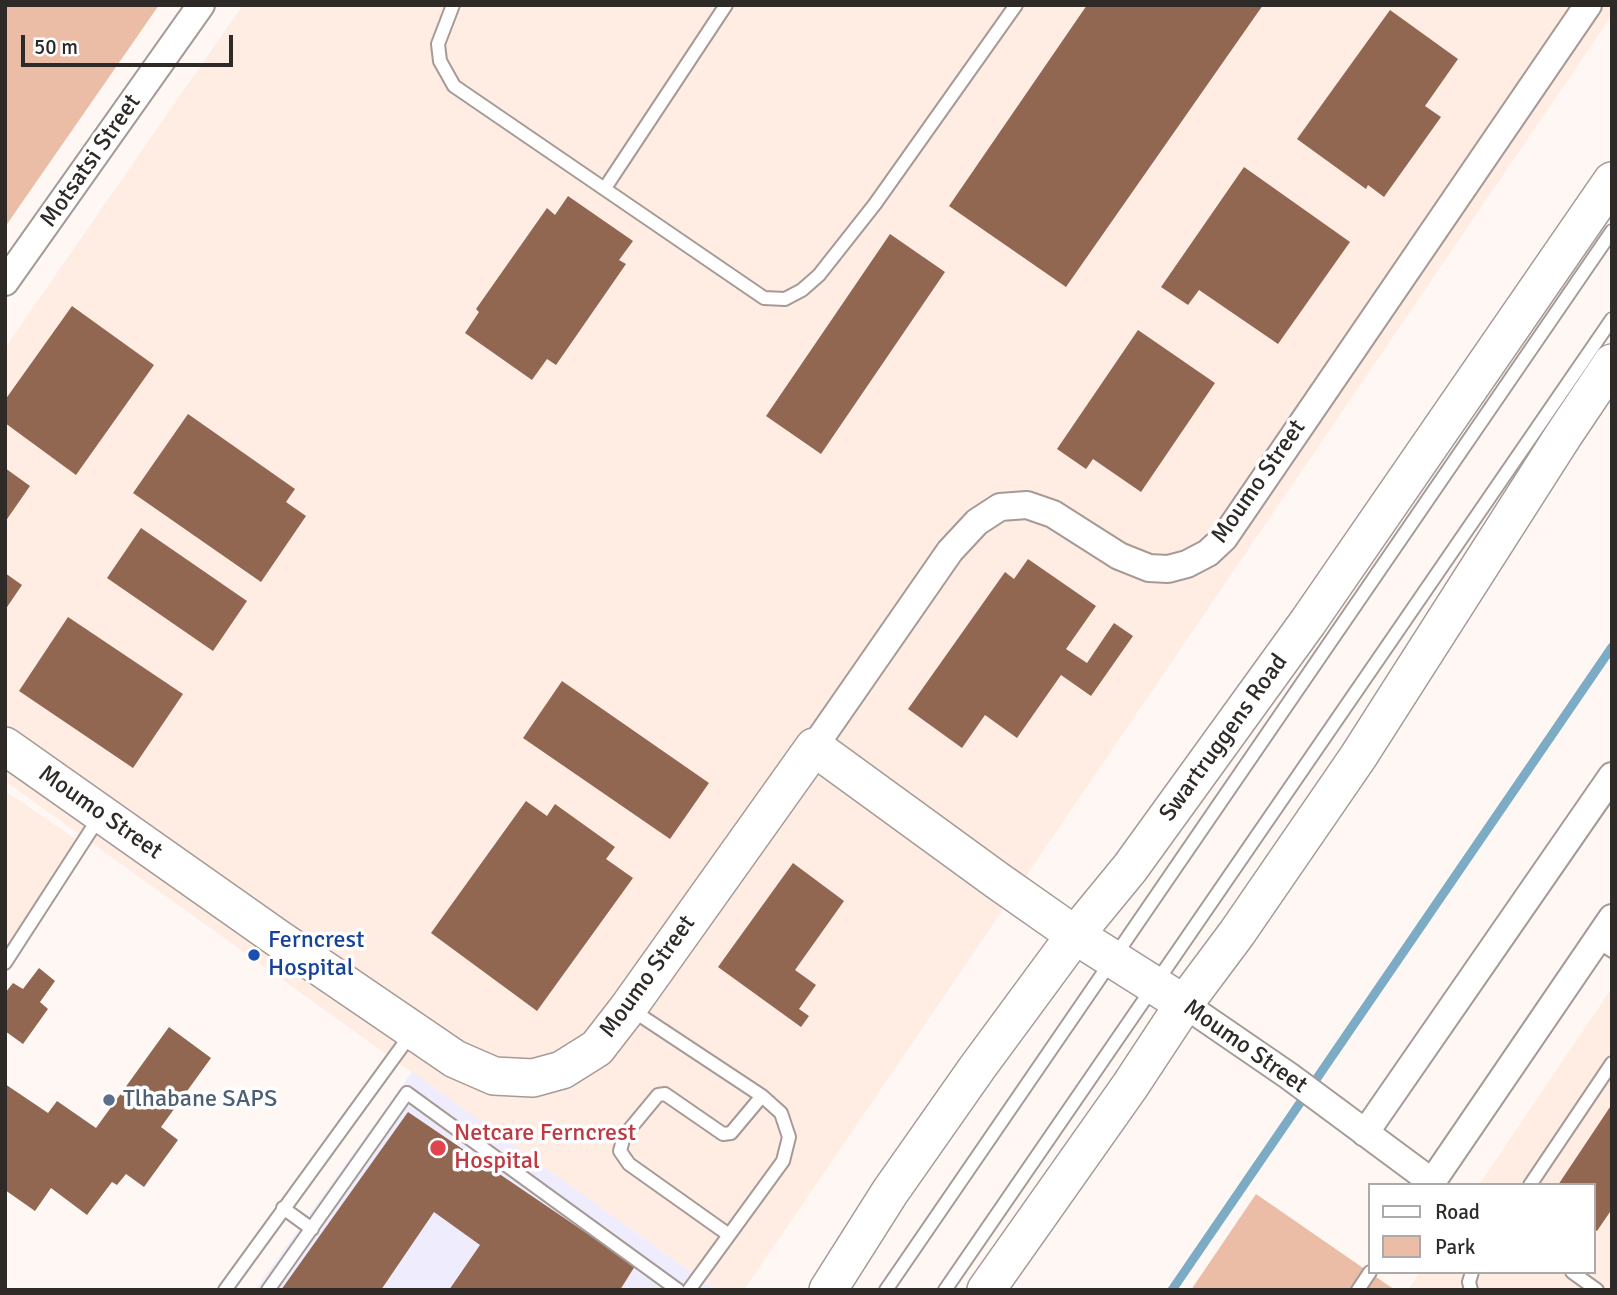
<!DOCTYPE html>
<html>
<head>
<meta charset="utf-8">
<style>
	body { margin:0 }
	#map { position:relative; width:1617px; height:1295px; overflow:hidden; background:#fef7f4; font-family:Signika,sans-serif }
	canvas { display:block }
	.frame { position:absolute; inset:0; border:7px solid #2e2a28; pointer-events:none }
	.legend { position:absolute; left:1368px; top:1183px; width:228px; height:91px; box-sizing:border-box; background:#fff; border:2px solid #abaaa9; margin:0; padding:9px 12px; list-style:none; font-size:21px; color:#2e2a28 }
	.legend li { display:flex; align-items:center; gap:14px; height:35px }
	.legend b { width:35px; border:2px solid #abaaa9 }
	.scale { position:absolute; left:21px; top:35px; width:212px; height:32px; box-sizing:border-box; border:4px solid #2e2a28; border-top:0; padding-left:9px; font-size:21px; line-height:24px; white-space:nowrap; color:#2e2a28; -webkit-text-stroke:5px #fff; paint-order:stroke }
</style>
</head>
<body>
<div id="map">
<canvas width="1617" height="1295"></canvas>
<div class="frame"></div>
<ul class="legend">
<li><b style="height:9px;background:#fff"></b>Road</li>
<li><b style="height:19px;background:#ebbca6"></b>Park</li>
</ul>
<div class="scale">50 m</div>
</div>
<script>
const context = document.querySelector('canvas').getContext('2d');
context.lineJoin = 'round';
function fillPath(path, color) { context.fillStyle = color; context.fill(path, 'evenodd'); }
const toPath = rows => new Path2D(rows.map(r => 'M' + r).join(''));
function strokePath(path, color, width, dash) { context.strokeStyle = color; context.lineWidth = width; context.lineCap = dash ? 'butt' : 'round'; context.setLineDash(dash || []); context.stroke(path); }
function drawText(font, color, halo, rows, align = 'center') {
  context.font = font + ' Signika,sans-serif'; context.lineWidth = 7; context.setLineDash([]); context.textBaseline = 'middle'; context.strokeStyle = halo; context.fillStyle = color; for (const [text, x, y, turn = 0] of rows) {
    context.save(); context.translate(x, y); context.rotate((+turn || 0) * Math.PI / 180); context.textAlign = isNaN(turn) ? turn : align; if (halo) context.strokeText(text, 0, 0); context.fillText(text, 0, 0); context.restore();
  }
}
fillPath(toPath([
	[243,5,1612,5,1612,15,744,1290,716,1290,5,781,5,348],
	[5,791,83,844,5,954],
	[1612,988,1612,1290,1408,1290,1420,1272,1594,1272,1594,1185,1479,1185]
]), '#ffece3');
fillPath(toPath([
	[412,1072,716,1290,255,1290]
]), '#efecfe');
fillPath(toPath([
	[5,5,159,5,5,227],
	[1256,1194,1395,1290,1191,1290]
]), '#ebbca6');
strokePath(toPath([
	[1172,1290,1612,647]
]), '#7cabc6', 9);
fillPath(toPath([
	[1087,5,1263,5,1066,287,949,206],
	[1390,10,1458,59,1425,106,1441,117,1384,197,1368,185,1366,189,1297,139],
	[1244,167,1350,242,1278,344,1199,290,1188,305,1161,287],
	[568,196,633,241,619,260,626,264,556,365,547,359,532,380,465,333,479,312,476,309,547,208,555,215],
	[890,234,945,272,821,454,766,416],
	[72,306,154,365,76,475,5,423,5,400],
	[1138,330,1215,383,1141,492,1093,459,1086,469,1057,449],
	[188,414,295,489,286,502,306,516,261,582,133,493],
	[5,468,30,486,5,522],
	[141,528,247,601,213,651,107,578],
	[1028,559,1096,606,1066,649,1087,663,1114,623,1133,636,1091,696,1061,675,1017,738,985,715,962,748,908,709,1005,572,1014,579],
	[5,573,22,585,5,610],
	[68,617,183,694,133,768,19,691],
	[562,681,709,783,670,839,523,738],
	[526,801,547,816,555,804,615,847,606,859,633,878,537,1011,431,933],
	[793,863,844,901,795,970,816,985,799,1009,809,1016,801,1027,718,967],
	[39,968,55,981,40,1002,48,1009,23,1044,5,1031,5,993,13,983,23,989],
	[169,1027,211,1058,161,1127,178,1140,144,1187,126,1174,117,1185,112,1182,87,1215,51,1188,35,1211,5,1190,5,1084,48,1113,57,1101,96,1128],
	[1612,1104,1612,1209,1597,1231,1594,1229,1594,1185,1558,1185],
	[408,1112,635,1266,620,1290,449,1290,480,1245,434,1212,381,1290,281,1290]
]), '#916752');
const lane = toPath([
	[453,5,438,44,440,61,454,86,764,298,785,299,802,290,819,275,875,204,1016,5],
	[605,188,726,5],
	[1596,941,1612,951],
	[5,963,100,816],
	[632,1010,762,1096,781,1113,789,1137,783,1161,689,1290],
	[1530,1185,1612,1063],
	[283,1208,312,1229],
	[729,1235,629,1164,620,1151,624,1136,658,1095,665,1094,723,1134,731,1133,762,1096],
	[1572,1272,1597,1290],
	[225,1290,411,1034],
	[268,1290,407,1093,678,1290],
	[886,1290,1612,231],
	[945,1290,1612,319],
	[1358,1290,1370,1272],
	[1471,1290,1469,1282,1472,1272]
]);
const street = toPath([
	[5,282,201,5],
	[814,747,950,551,977,522,1000,507,1027,505,1053,514,1119,556,1149,568,1168,569,1187,564,1208,553,1224,538,1588,5],
	[1184,1004,1289,1076,1432,1182,1612,918],
	[1365,1133,1612,776]
]);
const secondary = toPath([
	[5,746,276,937,455,1059,494,1076,533,1078,562,1070,597,1048,628,1008,814,747,998,881,1075,935,1184,1004],
	[828,1290,890,1192,977,1068,1075,935,1130,868,1308,622,1612,181],
	[986,1290,1130,1086,1184,1004,1237,933,1358,757,1563,436,1612,363]
]);
strokePath(lane, '#a59a95', 16);
strokePath(street, '#a59a95', 30);
strokePath(secondary, '#a59a95', 40);
strokePath(lane, '#fff', 12);
strokePath(street, '#fff', 26);
strokePath(secondary, '#fff', 37);
for (const [x, y, r, color] of [
	[254,955,7,"#1a4fb4"],
	[109,1100,7,"#5c6f8a"],
	[438,1148,9,"#e0444e"]
]) { const dot = new Path2D(); dot.arc(x, y, r, 0, 2 * Math.PI); context.fillStyle = color; context.fill(dot); strokePath(dot, '#fff', 2.5); }
drawText('24px', '#2e2a28', '#fff', [
	["Motsatsi Street",91,161,-55],
	["Moumo Street",1259,482,-55],
	["Swartruggens Road",1224,738,-54],
	["Moumo Street",100,813,35],
	["Moumo Street",648,977,-54],
	["Moumo Street",1245,1047,35]
]);
drawText('24px', '#164399', '#fff', [
	["Ferncrest",268,941],
	["Hospital",268,969]
], 'left');
drawText('24px', '#4e5e75', '#fff', [
	["Tlhabane SAPS",123,1100]
], 'left');
drawText('24px', '#be3a42', '#fff', [
	["Netcare Ferncrest",454,1134],
	["Hospital",454,1162]
], 'left');
</script>
</body>
</html>
